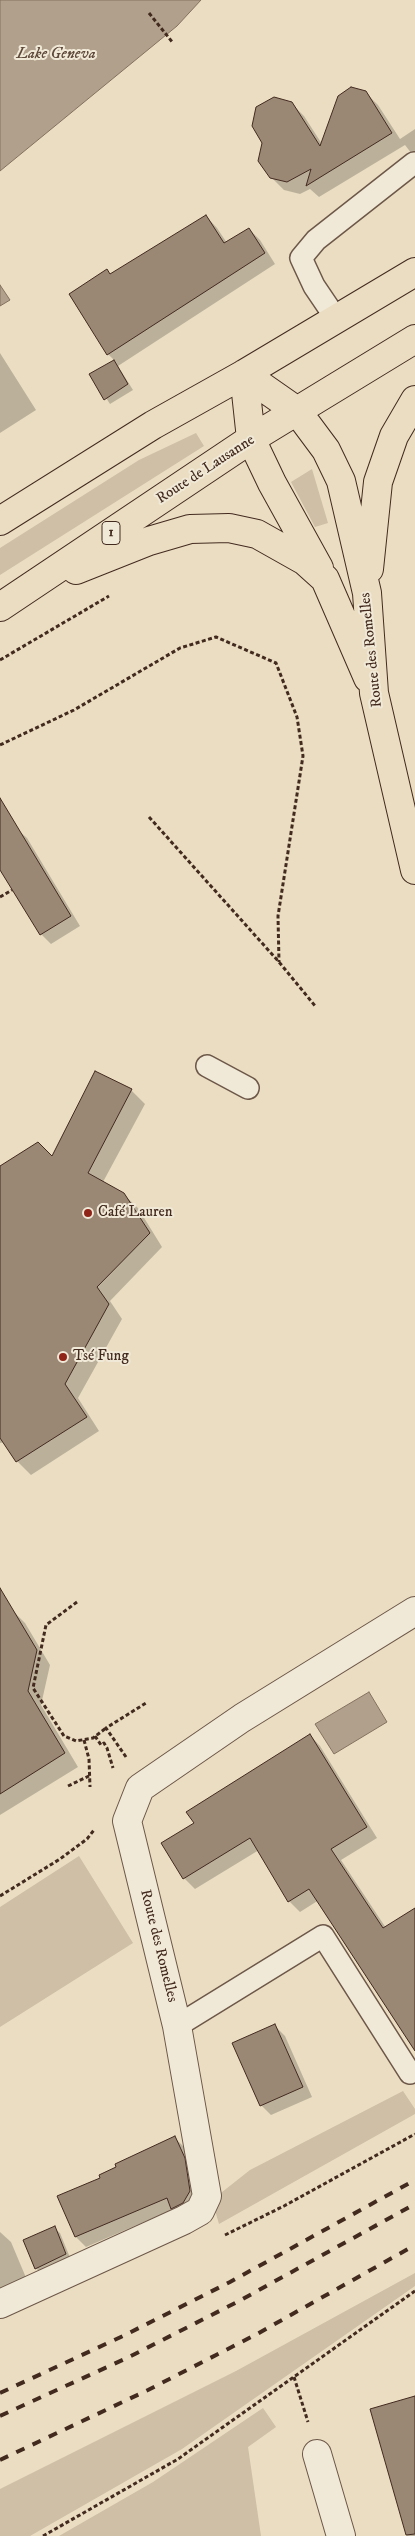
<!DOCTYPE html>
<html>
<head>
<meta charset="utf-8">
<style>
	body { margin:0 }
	canvas { display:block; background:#eaddc2 }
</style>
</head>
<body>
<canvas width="415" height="2536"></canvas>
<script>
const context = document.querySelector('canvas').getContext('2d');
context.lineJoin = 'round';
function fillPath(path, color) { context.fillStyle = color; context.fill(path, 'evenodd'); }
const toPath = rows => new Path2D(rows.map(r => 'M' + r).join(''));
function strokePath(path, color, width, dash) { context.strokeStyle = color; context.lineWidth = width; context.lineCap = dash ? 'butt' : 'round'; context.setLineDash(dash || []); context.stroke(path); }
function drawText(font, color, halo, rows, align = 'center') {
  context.font = font + ' "IM FELL DW Pica",serif'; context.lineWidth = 4; context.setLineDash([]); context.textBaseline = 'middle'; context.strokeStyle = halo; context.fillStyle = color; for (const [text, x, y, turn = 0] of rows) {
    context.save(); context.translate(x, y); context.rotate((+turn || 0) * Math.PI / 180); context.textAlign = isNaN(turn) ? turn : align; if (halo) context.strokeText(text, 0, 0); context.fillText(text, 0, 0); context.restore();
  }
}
fillPath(toPath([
	[196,433,204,446,0,575,0,548,139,460],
	[312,469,328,523,315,527,291,482],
	[79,1856,133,1943,0,2027,0,1907],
	[403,2091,415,2109,415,2114,219,2224,212,2200,250,2170],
	[415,2273,415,2286,182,2449,30,2536,0,2536,0,2489,236,2371],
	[263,2408,276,2427,248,2447,261,2536,59,2536,153,2482]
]), '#cebfa6');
const water = toPath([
	[0,0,201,0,177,26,0,171,0,0],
	[0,285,10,300,0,306,0,285],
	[369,1692,387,1722,334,1754,315,1724,369,1692]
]);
fillPath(water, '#b1a08b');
strokePath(water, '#857160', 1);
fillPath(toPath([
	[365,92,378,105,400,139,415,129,415,158,405,145,319,197,310,189,300,194,284,190,271,177,291,103,304,116,322,144],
	[206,216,217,228,227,243,249,229,260,240,275,264,118,366,133,390,110,404,91,375,115,361,108,354,107,271,111,275],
	[0,353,36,410,0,433],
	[17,829,27,838,80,926,51,944,41,934,0,867,0,839],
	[131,1090,145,1104,103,1182,123,1194,138,1208,162,1247,110,1301,122,1319,78,1398,99,1431,31,1475,17,1461,5,1442,0,1443,0,1168,52,1157],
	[0,1606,11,1609,25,1623,50,1665,41,1705,78,1767,0,1815],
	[310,1735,320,1746,377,1838,341,1860,386,1928,415,1909,415,2047,319,1900,300,1912,289,1901,259,1850,195,1889,184,1878,195,1824],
	[275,2026,285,2036,312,2097,271,2115,261,2105],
	[175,2138,185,2148,200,2202,182,2218,174,2209,86,2247,76,2237,102,2179],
	[54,2228,60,2233,71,2260,41,2273,36,2268],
	[0,2232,11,2242,27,2280,0,2291],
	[415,2398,415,2536,407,2536,372,2410]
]), '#0003');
const building = toPath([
	[351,87,366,91,392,133,306,186,311,169,287,182,270,178,258,161,262,143,252,126,256,107,274,97,292,102,320,146,338,96,351,87],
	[206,215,224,243,249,228,265,253,107,355,69,294,107,269,110,274,206,215],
	[114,360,128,384,104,400,89,374,114,360],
	[0,798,71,916,40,935,0,870,0,798],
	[95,1071,132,1089,88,1173,124,1193,150,1233,97,1287,109,1304,65,1384,87,1417,16,1462,0,1438,0,1166,38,1142,52,1156,95,1071],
	[0,1588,37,1650,28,1691,65,1753,0,1794,0,1588],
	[310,1734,367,1827,331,1849,383,1928,415,1908,415,2051,309,1889,288,1902,250,1838,183,1879,161,1843,194,1823,186,1812,310,1734],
	[275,2024,303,2087,260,2106,232,2043,275,2024],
	[175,2136,185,2158,190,2191,183,2203,171,2209,167,2198,75,2237,57,2196,100,2178,99,2175,116,2167,115,2164,175,2136],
	[55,2226,66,2254,35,2269,23,2240,55,2226],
	[415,2396,415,2534,406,2535,370,2409,415,2396]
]);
fillPath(building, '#9a8774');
strokePath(building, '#432a1f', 1);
const service = toPath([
	[337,320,314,286,301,258,316,240,414,163],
	[207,1066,248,1088],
	[177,2026,323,1936,410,2073]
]);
const minor = toPath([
	[0,2304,184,2220,200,2211,207,2196,177,2026,127,1821,140,1788,242,1718,415,1611],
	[317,2454,341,2536]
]);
const primary = toPath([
	[244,374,297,411,326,450,341,481,367,593,374,693,415,870],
	[244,374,251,439,272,483,319,568],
	[0,521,153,425,244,374,415,272],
	[369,569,378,482,394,436,415,400],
	[76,570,149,541,190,529,229,528,257,534,305,561,325,579,368,678],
	[0,607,251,439,415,339]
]);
strokePath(service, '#6d5748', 24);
strokePath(minor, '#6d5748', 30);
strokePath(primary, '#432a1f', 30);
strokePath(toPath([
	[149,13,173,43],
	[0,660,109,596],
	[0,745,74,710,180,648,216,637,276,663,297,717,303,756,278,916,279,962],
	[149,817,279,962,316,1007],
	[0,897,12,890],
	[77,1602,46,1625,33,1688,64,1736,76,1741,93,1738,106,1728],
	[95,1736,101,1745,104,1743,107,1748,113,1768],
	[84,1740,89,1759,90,1787],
	[126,1757,106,1728,146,1703],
	[68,1786,89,1776],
	[0,1896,60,1859,87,1839,94,1830],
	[225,2235,284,2206,415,2134],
	[294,2377,308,2422],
	[43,2536,178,2459,415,2291]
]), '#432a1f', 3, [4, 2.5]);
strokePath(service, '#f1e9d7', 21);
strokePath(minor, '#f1e9d7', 28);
strokePath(primary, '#eaddc2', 28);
strokePath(toPath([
	[0,2393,123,2336,230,2282,415,2180],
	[0,2416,129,2357,239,2301,415,2204],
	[0,2460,148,2390,257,2334,415,2245]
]), '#432a1f', 4, [9, 9]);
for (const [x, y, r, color] of [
	[88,1213,5,"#8f2418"],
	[63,1357,5,"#8f2418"]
]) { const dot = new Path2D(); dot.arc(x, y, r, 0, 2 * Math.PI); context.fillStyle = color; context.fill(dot); strokePath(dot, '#f1e9d7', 2); }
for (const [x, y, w] of [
	[111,533,18]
]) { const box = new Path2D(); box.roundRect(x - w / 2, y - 11.5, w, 23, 4); context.fillStyle = '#f1e9d7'; context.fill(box); strokePath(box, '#432a1f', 1); }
drawText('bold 14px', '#432a1f', null, [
	["1",111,533]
]);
drawText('15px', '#432a1f', '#f1e9d7', [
	["Route de Lausanne",206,470,-33],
	["Route des Romelles",372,650,-96],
	["Route des Romelles",158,1946,76]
]);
drawText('15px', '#432a1f', '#f1e9d7', [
	["Café Lauren",98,1213],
	["Tsé Fung",73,1357]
], 'left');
drawText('italic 16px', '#5e483a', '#f1e9d7', [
	["Lake Geneva",56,55]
]);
</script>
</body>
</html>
